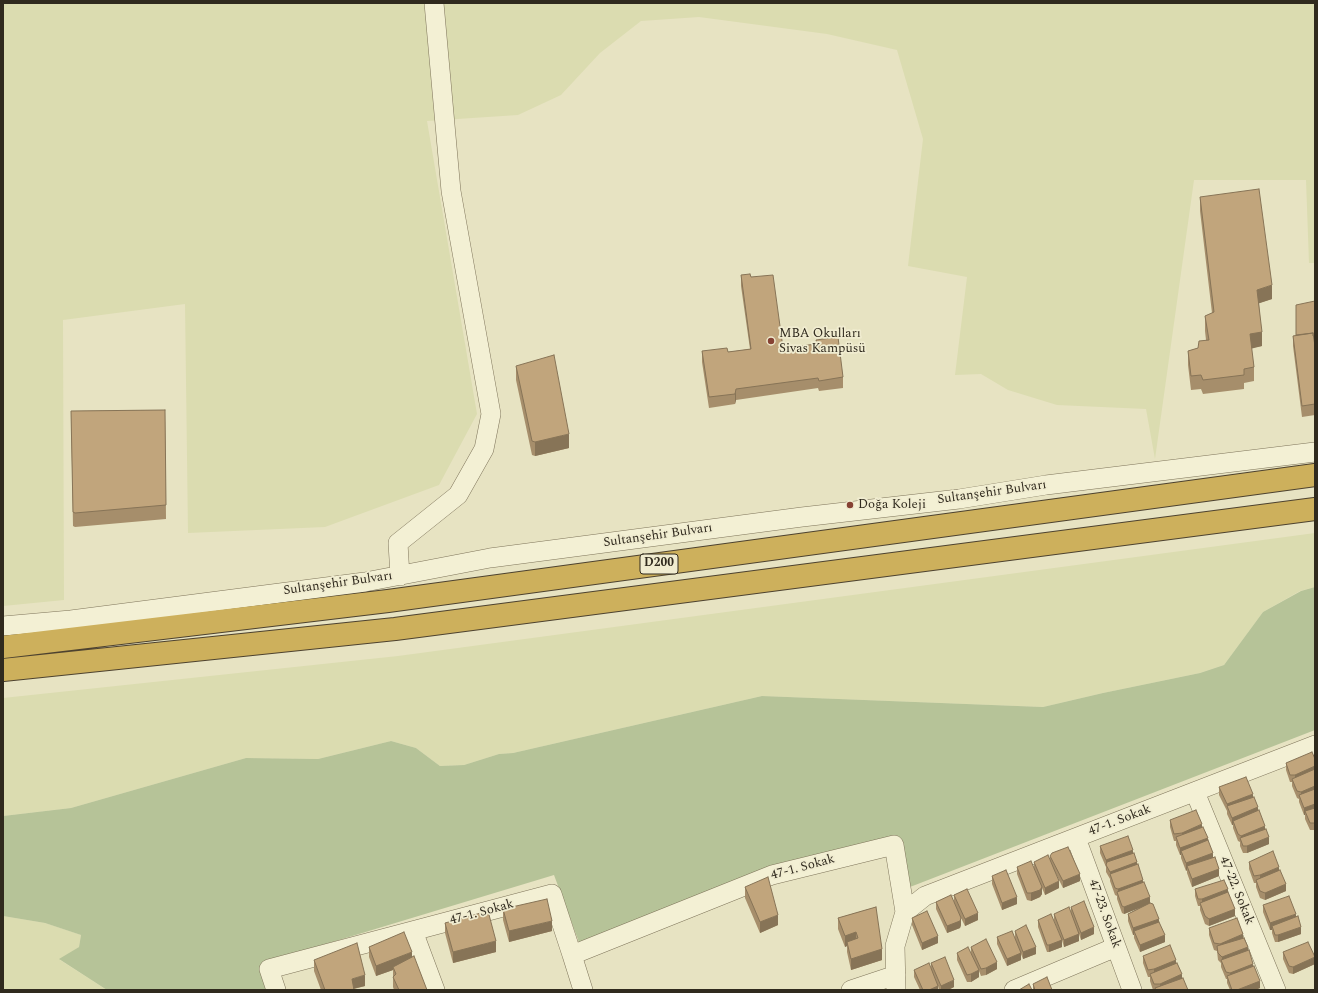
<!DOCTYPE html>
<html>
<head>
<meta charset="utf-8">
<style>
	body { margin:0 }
	#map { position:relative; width:1318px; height:993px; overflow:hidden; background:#e7e3c2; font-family:Spectral,serif }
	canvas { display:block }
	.frame { position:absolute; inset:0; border:4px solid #302a1e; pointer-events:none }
</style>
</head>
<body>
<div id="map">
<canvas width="1318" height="993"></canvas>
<div class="frame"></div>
</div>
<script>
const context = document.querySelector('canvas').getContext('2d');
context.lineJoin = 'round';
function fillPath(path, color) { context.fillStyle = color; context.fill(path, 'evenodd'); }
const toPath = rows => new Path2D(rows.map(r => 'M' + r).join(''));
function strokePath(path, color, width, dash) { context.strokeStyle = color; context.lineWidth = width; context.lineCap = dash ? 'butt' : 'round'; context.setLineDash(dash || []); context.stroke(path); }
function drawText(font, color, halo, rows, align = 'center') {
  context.font = font + ' Spectral,serif'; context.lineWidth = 3.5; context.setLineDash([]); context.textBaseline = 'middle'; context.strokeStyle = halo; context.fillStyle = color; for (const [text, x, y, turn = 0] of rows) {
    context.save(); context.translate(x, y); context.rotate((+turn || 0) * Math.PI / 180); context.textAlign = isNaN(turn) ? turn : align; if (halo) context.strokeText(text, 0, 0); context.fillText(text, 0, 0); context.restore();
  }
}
fillPath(toPath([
	[3,3,1315,3,1315,263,1309,263,1306,180,1194,180,1155,459,1146,409,1057,405,1008,390,981,374,955,375,967,277,908,266,923,139,897,50,827,34,699,17,641,21,600,53,561,95,518,115,427,121,477,414,439,485,325,527,188,533,185,304,63,320,64,600,3,606],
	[1315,533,1315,587,1300,591,1263,612,1224,665,1200,673,1103,693,1043,707,762,696,513,753,499,754,464,765,440,766,416,748,391,741,318,759,246,758,71,808,3,816,3,698,398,656],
	[3,916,45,923,81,935,79,947,60,960,107,990,3,990]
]), '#dbdcb0');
fillPath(toPath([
	[1315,587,1315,730,910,887,899,838,580,945,554,875,263,963,270,990,107,990,59,959,79,947,81,935,45,923,3,916,3,816,71,808,246,758,318,759,391,741,416,748,440,766,464,765,499,754,513,753,762,696,1043,707,1103,693,1200,673,1224,665,1263,612,1301,591]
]), '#b6c398');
const minor = toPath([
	[400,576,398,543,458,495,484,449,491,414,451,191,434,3],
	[3,626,71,620,365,582,490,558,802,517,959,499,1046,485,1315,452],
	[1195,792,1276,990],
	[1076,838,1132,990],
	[413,931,435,990],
	[572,955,583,990],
	[276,990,269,969,552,894,572,955,772,875,894,845,905,912,925,896,1315,745],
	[851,990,896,975],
	[896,990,895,946,905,912],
	[1014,990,1116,947]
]);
const highway = toPath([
	[3,647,388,601,1315,475],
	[3,670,395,629,1315,509]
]);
strokePath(minor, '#7f755b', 20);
strokePath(highway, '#4d422f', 24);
strokePath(minor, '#f3f0d4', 19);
strokePath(highway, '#cdb05c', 22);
fillPath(toPath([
	[1200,197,1272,299,1259,303,1262,346,1251,348,1254,367,1254,381,1244,383,1244,389,1203,394,1201,389,1191,390,1188,365,1188,351,1198,348,1206,340,1205,331,1205,316,1212,313,1200,211],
	[741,275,751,277,783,348,816,344,816,340,843,377,843,388,819,391,818,388,736,400,735,404,709,408,702,362,702,351,728,352,750,349,741,286],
	[1315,301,1315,415,1302,417,1293,346,1293,336,1296,335],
	[516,366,569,448,535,456,532,455,516,380],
	[165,410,166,519,75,527,73,526,71,411],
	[1315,759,1315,830,1310,830,1305,819,1305,815,1304,815,1299,802,1299,799,1297,798,1292,786,1292,782,1290,782,1286,770,1286,763],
	[1219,787,1253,797,1265,829,1269,844,1247,853,1243,853,1240,846,1240,842,1238,841,1233,828,1233,825,1232,825,1227,814,1227,811,1219,795],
	[1170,820,1202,828,1208,841,1219,876,1192,887,1187,873,1187,870,1186,871,1181,858,1181,855,1180,855,1176,845,1176,841,1174,841,1170,827],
	[1100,846,1133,853,1143,882,1150,903,1159,922,1165,942,1140,952,1134,938,1134,935,1133,935,1128,921,1128,914,1141,907,1124,914,1122,913,1117,899,1117,896,1115,895,1110,881,1110,879,1106,872,1106,867,1100,853],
	[1050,856,1080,881,1063,888,1055,872,1059,888,1045,895,1042,888,1042,894,1040,897,1031,901,1027,900,1017,874,1017,867,1034,868,1034,862,1050,861],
	[1249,862,1279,871,1286,891,1265,900,1260,898,1256,887,1256,883,1254,883,1249,869],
	[992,876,1017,904,1002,910,992,884],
	[745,887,778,925,760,933,745,898],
	[1195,889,1228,893,1235,916,1209,926,1205,924,1200,910,1200,906,1198,906,1195,896],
	[954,895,978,920,965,926,961,918,961,925,960,928,947,933,936,909,936,902,954,902],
	[1263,905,1296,917,1301,934,1278,942,1275,942,1272,933,1272,930,1270,930,1263,912],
	[876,907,882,960,851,970,847,952,847,946,845,947,838,929,838,918],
	[1071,907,1094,934,1081,940,1079,934,1079,941,1064,947,1062,940,1062,947,1049,952,1047,952,1038,927,1038,920,1060,935,1054,921,1054,914,1071,914],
	[503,909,552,931,509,942,503,920],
	[912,918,938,943,922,950,912,925],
	[445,923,496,952,453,963,445,933],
	[1209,928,1243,938,1253,967,1260,988,1255,990,1230,990,1227,983,1227,979,1226,979,1221,967,1221,963,1218,960,1217,951,1214,950,1209,935],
	[1015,931,1036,954,1023,959,1021,954,1021,960,1007,966,997,944,997,937,1015,938],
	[369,947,412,957,427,990,394,990,393,987,393,970,376,976,369,957],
	[971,947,997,969,986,975,981,976,979,971,979,977,971,982,967,982,957,960,957,953,971,954],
	[1283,952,1315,964,1293,974,1289,973,1283,959],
	[1143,956,1176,963,1182,978,1188,990,1153,990,1150,981,1150,977,1148,977,1143,963],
	[314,960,365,986,354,989,354,990,321,990,314,971],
	[931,963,954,987,948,990,939,990,938,986,938,990,920,990,914,977,914,970,931,970],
	[1033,984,1052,990,1033,990]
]), '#a68e6b');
fillPath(toPath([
	[1272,285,1272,299,1257,304,1257,290],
	[1262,332,1262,346,1250,349,1250,334],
	[736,389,736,400,735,404,735,394],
	[569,434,569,448,535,456,535,442],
	[1315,766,1315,773,1295,782,1295,775],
	[1315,786,1315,793,1301,799,1301,792],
	[1253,794,1253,801,1227,806,1227,811,1227,804],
	[1315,804,1315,811,1305,811,1305,815,1304,815,1304,808],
	[1258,807,1258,814,1233,821,1233,825,1232,825,1232,818],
	[1202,824,1202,831,1182,840,1182,833],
	[1265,826,1265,833,1241,841,1241,836],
	[1269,837,1269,844,1247,853,1247,846],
	[1208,838,1208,846,1181,851,1181,855,1180,855,1180,848],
	[1133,850,1133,857,1106,866,1106,860],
	[1213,853,1213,860,1187,866,1187,870,1186,871,1186,863],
	[1137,862,1137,869,1110,874,1110,879,1110,872],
	[1279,867,1279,874,1260,883,1260,875],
	[1219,869,1219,876,1192,887,1192,879],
	[1080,874,1080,881,1063,888,1063,881],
	[1143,880,1143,887,1118,896,1118,889],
	[1059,881,1059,888,1045,895,1045,888],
	[1286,884,1286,891,1265,900,1265,893],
	[1042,887,1042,894,1040,897,1031,901,1031,893],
	[1228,889,1228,897,1202,906,1202,899],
	[1017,897,1017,904,1002,910,1002,903],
	[1150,897,1150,904,1124,914,1124,907],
	[1235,909,1235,916,1209,926,1209,919],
	[978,913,978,920,965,926,965,919],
	[1296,914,1296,921,1272,926,1272,930,1270,930,1270,923],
	[778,915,778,925,760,933,760,922],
	[961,918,961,925,960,928,947,933,947,926],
	[1159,919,1159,926,1134,931,1134,935,1133,935,1133,928],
	[552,921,552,931,509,942,509,931],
	[1094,927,1094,934,1081,940,1081,933],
	[1301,927,1301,934,1278,942,1278,935],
	[856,932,856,943,847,942,847,946,845,947,845,936],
	[1079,934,1079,941,1064,947,1064,940],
	[1243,934,1243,941,1220,951,1220,944],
	[1165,935,1165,942,1140,952,1140,945],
	[938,936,938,943,922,950,922,943],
	[1062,940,1062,947,1049,952,1049,945],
	[496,941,496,952,453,963,453,952],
	[1036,947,1036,954,1023,959,1023,952],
	[1248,947,1248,954,1222,962,1222,957],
	[882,949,882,960,851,970,851,959],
	[412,952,412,963,393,967,393,970,376,976,376,966],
	[1021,953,1021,960,1007,966,1007,959],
	[1315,957,1315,964,1293,974,1293,967],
	[1176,960,1176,967,1154,977,1154,969],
	[997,962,997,969,986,975,986,968],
	[1253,964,1253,971,1230,980,1230,973],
	[979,970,979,977,971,982,971,974],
	[1182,974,1182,981,1160,990,1160,984],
	[365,975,365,986,352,989,352,979],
	[954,980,954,987,948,990,941,990,941,986],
	[1260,981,1260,988,1255,990,1237,990],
	[938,986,938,990,929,990]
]), '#877457');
const building = toPath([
	[1259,189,1272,285,1257,290,1262,332,1250,334,1254,367,1244,369,1244,375,1203,380,1201,375,1191,376,1188,351,1198,348,1199,341,1209,340,1205,316,1214,312,1200,197,1259,189],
	[750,274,751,277,773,275,783,348,817,344,816,340,838,337,843,377,819,381,818,378,736,389,735,394,709,397,702,351,727,348,728,352,751,349,741,275,750,274],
	[1315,301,1315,336,1313,336,1313,333,1296,335,1296,305,1315,301],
	[1313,333,1315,346,1315,404,1302,406,1293,336,1313,333],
	[554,355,569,434,535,442,532,441,516,366,554,355],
	[165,410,166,505,75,513,73,512,71,411,165,410],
	[1312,752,1315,759,1315,766,1295,775,1290,775,1286,763,1312,752],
	[1315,769,1315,786,1301,792,1297,791,1292,779,1315,769],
	[1246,777,1253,794,1227,804,1219,787,1246,777],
	[1315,789,1315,804,1304,808,1299,795,1315,789],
	[1254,797,1258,807,1232,818,1227,806,1254,797],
	[1315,808,1315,823,1310,823,1305,811,1315,808],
	[1196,810,1202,824,1182,833,1174,834,1170,820,1196,810],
	[1259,810,1265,826,1241,836,1238,834,1233,821,1259,810],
	[1203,827,1208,838,1180,848,1176,837,1203,827],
	[1266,829,1269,837,1247,846,1243,846,1240,838,1266,829],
	[1128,836,1133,850,1106,860,1100,846,1128,836],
	[1208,840,1213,853,1186,863,1181,851,1208,840],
	[1068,847,1080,874,1063,881,1050,856,1052,853,1068,847],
	[1273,851,1279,867,1260,875,1254,876,1249,862,1273,851],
	[1134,853,1137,862,1110,872,1106,865,1107,862,1134,853],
	[1048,855,1059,881,1045,888,1034,862,1048,855],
	[1215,857,1219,869,1192,879,1187,866,1215,857],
	[1031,861,1042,887,1040,890,1031,893,1027,893,1017,867,1031,861],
	[1138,864,1143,880,1118,889,1115,888,1110,874,1138,864],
	[1006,870,1017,897,1002,903,992,876,1006,870],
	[1280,870,1286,884,1265,893,1260,891,1256,880,1280,870],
	[768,877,778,915,760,922,745,887,768,877],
	[1224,880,1228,889,1202,899,1198,899,1195,889,1224,880],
	[1144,882,1150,897,1124,907,1122,906,1117,892,1144,882],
	[967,889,978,913,965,919,954,895,967,889],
	[1228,892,1235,909,1209,919,1205,916,1200,903,1228,892],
	[951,895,961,918,960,921,947,926,936,902,951,895],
	[1289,896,1296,914,1270,923,1263,905,1289,896],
	[547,899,552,921,509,931,503,909,547,899],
	[1084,901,1094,927,1081,933,1071,907,1084,901],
	[1150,903,1153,904,1159,919,1133,928,1128,914,1150,903],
	[876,907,882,949,851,959,847,942,858,938,856,932,845,936,838,918,876,907],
	[1069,907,1079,934,1064,940,1054,914,1069,907],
	[488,911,496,941,453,952,445,923,488,911],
	[927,911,938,936,922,943,912,918,927,911],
	[1051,914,1062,940,1049,945,1047,945,1038,920,1051,914],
	[1298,916,1301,927,1278,935,1275,935,1272,926,1298,916],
	[1237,918,1243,934,1220,944,1214,943,1209,928,1237,918],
	[1159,922,1165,935,1140,945,1134,931,1159,922],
	[1026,925,1036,947,1023,952,1015,931,1026,925],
	[1012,931,1021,953,1007,959,997,937,1012,931],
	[404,932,412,952,376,966,369,947,404,932],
	[1244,938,1248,947,1222,957,1218,953,1217,946,1244,938],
	[986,939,997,962,986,968,981,969,971,947,986,939],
	[1308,942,1315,957,1293,967,1289,966,1283,952,1308,942],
	[357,943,365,975,352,979,354,990,325,990,314,960,357,943],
	[1170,945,1176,960,1154,969,1148,970,1143,956,1170,945],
	[968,947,979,970,971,974,967,975,957,953,968,947],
	[1249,950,1253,964,1230,973,1226,972,1221,960,1249,950],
	[414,956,427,990,399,990,393,977,396,974,393,967,414,956],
	[945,957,954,980,941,986,931,963,945,957],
	[929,963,938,986,929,990,923,990,914,970,929,963],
	[1177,963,1182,974,1160,984,1154,984,1150,974,1177,963],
	[1254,966,1260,981,1237,990,1232,990,1227,976,1254,966],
	[1047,977,1052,990,1035,990,1033,984,1047,977],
	[1183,978,1188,990,1156,990,1155,988,1183,978],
	[1029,984,1032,990,1019,990,1029,984]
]);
fillPath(building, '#c1a57c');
strokePath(building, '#877457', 1);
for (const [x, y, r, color] of [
	[771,341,4,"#864233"],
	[850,505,4,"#864233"]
]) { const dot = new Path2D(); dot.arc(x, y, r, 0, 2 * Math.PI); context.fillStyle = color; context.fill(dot); strokePath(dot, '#f0ecd0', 1.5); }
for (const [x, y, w] of [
	[659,564,38]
]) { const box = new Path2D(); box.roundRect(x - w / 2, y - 10, w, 20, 3); context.fillStyle = '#f0ecd0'; context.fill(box); strokePath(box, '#302a1e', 1); }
drawText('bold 12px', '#302a1e', null, [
	["D200",659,564]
]);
drawText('13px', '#302a1e', '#f0ecd0', [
	["MBA Okulları",779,334],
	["Sivas Kampüsü",779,349],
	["Doğa Koleji",858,505]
], 'left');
drawText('13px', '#302a1e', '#f0ecd0', [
	["Sultanşehir Bulvarı",992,493,-8],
	["Sultanşehir Bulvarı",658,536,-8],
	["Sultanşehir Bulvarı",338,584,-8],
	["47-1. Sokak",1120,821,-21],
	["47-1. Sokak",803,868,-15],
	["47-22. Sokak",1236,891,68],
	["47-1. Sokak",482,913,-15],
	["47-23. Sokak",1104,914,70]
]);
</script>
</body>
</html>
